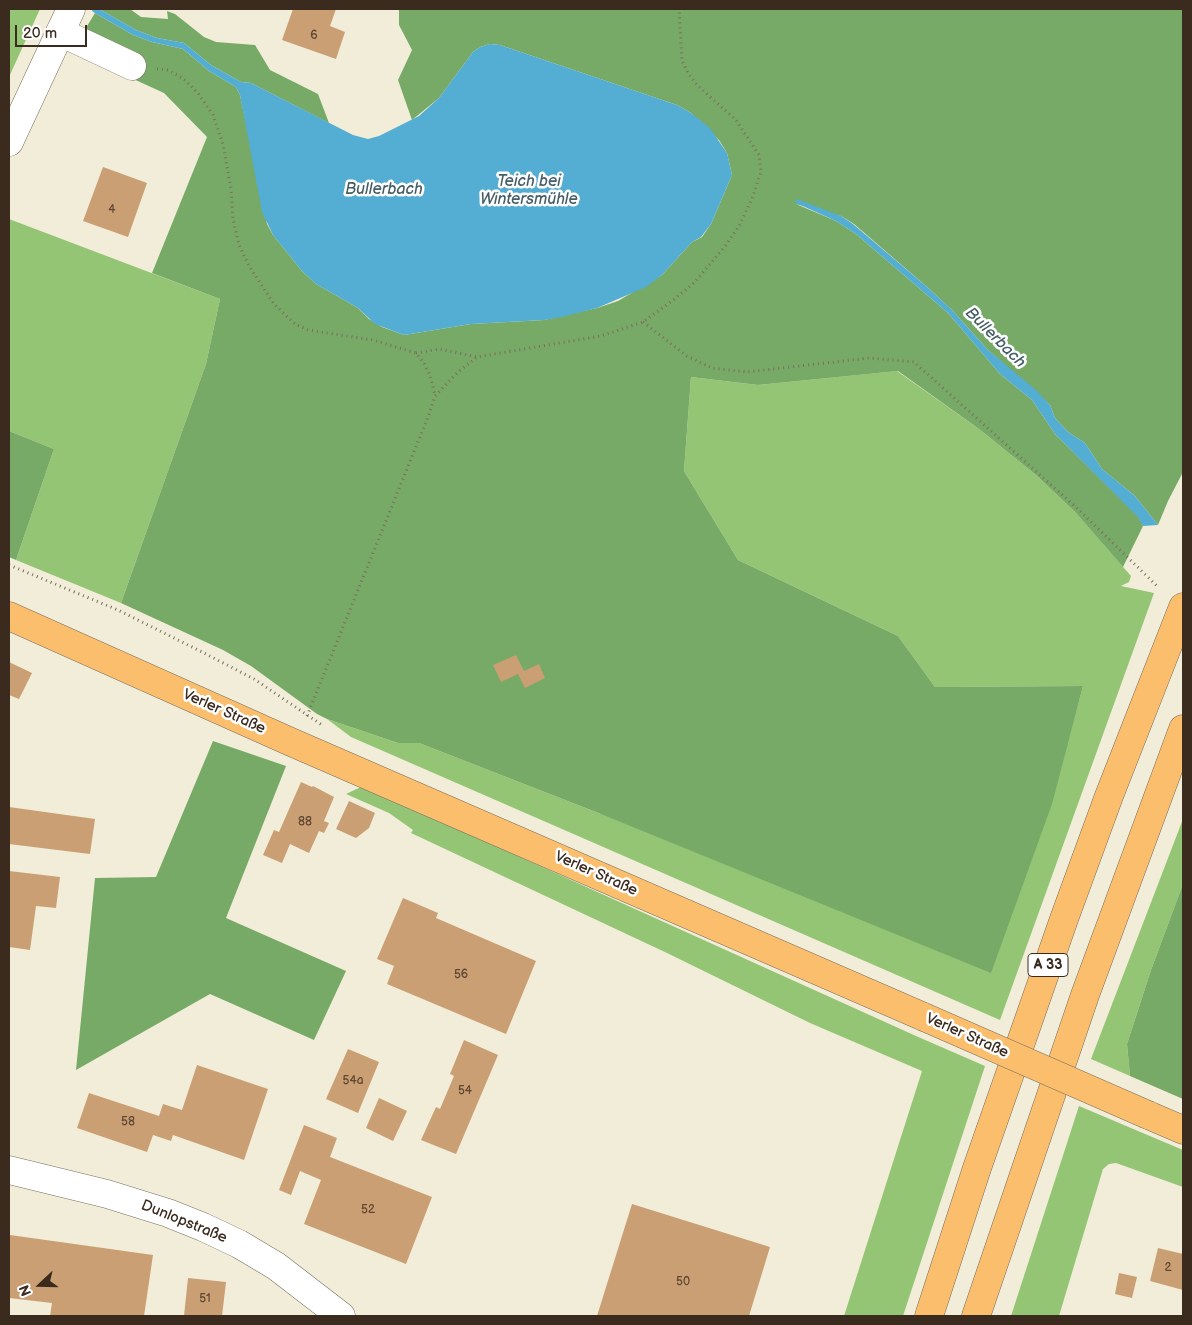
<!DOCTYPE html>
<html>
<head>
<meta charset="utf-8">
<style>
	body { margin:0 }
	#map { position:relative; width:1192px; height:1325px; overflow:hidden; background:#f1edd9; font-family:"Balsamiq Sans",sans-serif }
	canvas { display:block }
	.frame { position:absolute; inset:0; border:10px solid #3b2a1e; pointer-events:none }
	.north { position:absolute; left:15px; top:1260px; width:50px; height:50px; -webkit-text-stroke:4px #fff; paint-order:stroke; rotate:249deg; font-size:14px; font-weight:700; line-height:20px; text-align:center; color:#3b2a1e }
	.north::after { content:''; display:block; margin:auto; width:18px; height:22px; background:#3b2a1e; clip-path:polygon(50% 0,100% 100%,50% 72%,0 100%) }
	.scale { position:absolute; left:15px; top:25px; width:72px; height:22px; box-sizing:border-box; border:2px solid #3b2a1e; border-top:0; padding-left:6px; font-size:15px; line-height:18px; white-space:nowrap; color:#3b2a1e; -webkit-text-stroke:4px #fff; paint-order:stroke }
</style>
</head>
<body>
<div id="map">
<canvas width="1192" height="1325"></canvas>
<div class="frame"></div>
<div class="north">N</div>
<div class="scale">20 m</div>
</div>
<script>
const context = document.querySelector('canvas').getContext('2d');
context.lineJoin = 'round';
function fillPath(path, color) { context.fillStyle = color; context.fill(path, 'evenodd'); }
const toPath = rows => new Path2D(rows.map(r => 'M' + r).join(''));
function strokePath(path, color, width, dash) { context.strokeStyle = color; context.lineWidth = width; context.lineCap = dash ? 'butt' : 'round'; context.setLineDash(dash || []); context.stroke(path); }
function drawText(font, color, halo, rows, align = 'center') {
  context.font = font + ' "Balsamiq Sans",sans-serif'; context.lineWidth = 5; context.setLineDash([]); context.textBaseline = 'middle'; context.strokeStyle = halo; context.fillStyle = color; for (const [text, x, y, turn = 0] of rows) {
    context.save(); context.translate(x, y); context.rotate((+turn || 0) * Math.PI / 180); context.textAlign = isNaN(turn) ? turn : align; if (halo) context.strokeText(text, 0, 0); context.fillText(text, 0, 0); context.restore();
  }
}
fillPath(toPath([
	[9,9,40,9,9,77],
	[9,219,220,299,206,364,121,603,16,560,54,449,9,431],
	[897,371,979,429,1036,475,1075,512,1131,576,1129,582,1121,586,1154,593,1000,1020,351,737,327,719,398,743,419,743,601,814,1068,741,1083,686,935,687,898,636,738,560,684,471,691,377,758,385],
	[363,786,916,1036,985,1066,903,1316,844,1316,922,1071,810,1023,667,953,411,833,413,830,389,813,346,794],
	[1183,819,1183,884,1151,970,1127,1044,1130,1076,1091,1059],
	[1079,1106,1183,1150,1183,1187,1116,1163,1109,1164,1103,1169,1059,1316,1011,1316]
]), '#94c574');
fillPath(toPath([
	[99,9,130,9,141,17,168,19,167,11,175,14,204,37,216,42,255,45,270,70,318,94,329,123,251,83,241,82,211,65,184,43,157,38,136,30],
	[399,9,1183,9,1183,472,1168,501,1158,525,1135,496,1102,469,1085,443,1068,432,1055,418,1050,405,988,350,952,310,926,286,854,224,841,216,796,204,836,221,856,234,948,313,1000,374,1032,400,1055,434,1139,517,1143,526,1123,567,1075,512,1036,475,979,429,898,371,758,385,691,377,684,471,738,560,898,636,935,687,1083,686,1052,804,991,973,601,814,419,743,398,743,327,719,317,714,251,666,223,650,121,603,206,364,220,299,152,273,207,137,164,93,72,51,95,13,133,35,152,42,183,49,209,71,236,87,240,95,267,224,273,235,302,271,316,284,358,308,369,319,382,327,404,335,471,324,544,320,597,308,618,301,662,275,692,242,702,237,711,224,732,175,727,153,719,140,691,113,677,105,500,45,490,44,480,47,473,52,439,98,412,120,398,80,412,50,399,25],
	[9,431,54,449,16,560,9,557],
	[213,741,286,766,226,918,346,971,314,1040,210,994,76,1070,95,878,156,877],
	[1183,884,1183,1099,1130,1076,1127,1044,1151,970]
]), '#7a6');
fillPath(toPath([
	[93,9,99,9,136,30,157,38,184,43,211,65,241,82,251,83,353,135,368,139,379,136,419,116,439,98,473,52,480,47,490,44,500,45,677,105,691,113,710,128,727,153,732,175,711,224,701,237,692,242,662,275,646,287,597,308,562,317,544,320,471,324,404,335,375,324,358,308,316,284,302,271,273,235,262,212,240,95,236,87,209,71,183,49,152,42,133,35,95,13,92,11],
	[797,199,841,216,853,224,926,286,952,310,988,350,1037,391,1050,405,1055,418,1068,432,1085,443,1102,469,1135,496,1158,525,1143,526,1138,517,1055,434,1032,400,1000,374,948,313,856,234,836,221,796,203,795,201]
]), '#54add2');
fillPath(toPath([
	[293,9,336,9,330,26,345,32,336,59,282,40],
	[103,167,147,183,128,237,83,221],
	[516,655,524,671,539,664,545,678,525,688,518,674,501,682,493,665],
	[9,662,32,673,19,699,9,695],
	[301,782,312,787,313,786,334,797,324,821,329,823,324,833,319,831,309,853,290,844,282,863,263,855,274,830,279,832],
	[349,801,375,813,369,828,356,838,336,829],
	[9,807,95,819,90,854,9,844],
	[9,871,60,877,56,908,36,906,30,950,9,947],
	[403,898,438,913,436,918,536,961,506,1034,387,984,394,966,377,959],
	[464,1040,498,1055,456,1154,421,1140,436,1107,440,1109,454,1076,450,1074],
	[348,1049,379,1062,358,1113,326,1099],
	[197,1065,268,1089,244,1160,173,1135,171,1141,153,1135,147,1152,77,1128,89,1093,159,1116,163,1104,182,1110],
	[379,1098,407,1111,393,1141,366,1128],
	[304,1125,337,1138,330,1157,432,1197,406,1264,304,1224,321,1180,300,1171,291,1195,279,1190],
	[632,1204,770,1247,749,1316,597,1316],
	[10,1235,153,1255,144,1316,50,1316,52,1303,9,1298],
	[1158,1248,1183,1254,1183,1290,1150,1281],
	[1119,1273,1137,1277,1132,1298,1115,1294],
	[188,1278,226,1282,222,1316,184,1316]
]), '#ca9f73');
const minor = toPath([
	[60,32,132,66],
	[9,142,71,9],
	[9,1170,107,1194,168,1213,203,1227,239,1244,276,1266,341,1316]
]);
const major = toPath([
	[9,616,291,742,924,1017],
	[1148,1115,1183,1130]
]);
const highway = toPath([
	[929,1316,977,1168,1064,919,1109,796,1183,607],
	[976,1316,1085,995,1183,729]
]);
strokePath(minor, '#7b6e5f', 29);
strokePath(major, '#7b6e5f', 29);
strokePath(highway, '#7b6e5f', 29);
strokePath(toPath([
	[157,69,168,70,184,79,198,93,213,115,223,144,231,189,233,219,239,245,249,266,274,304,295,324,308,330,373,340,416,353,424,363,430,375,435,395],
	[643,322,687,356,712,368,747,372,869,358,914,362,1078,509,1157,586],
	[416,353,440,349,477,357],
	[9,565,118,610,204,653,254,679,322,725],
	[307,716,428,417,435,396,458,372,477,357,601,336,643,322,672,301,694,283,726,245,739,226,752,199,761,172,759,155,736,120,697,85,688,73,682,61,679,9]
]), '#7b6e5f', 3, [1, 4]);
strokePath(minor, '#fff', 28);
strokePath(major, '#fabe6d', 28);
strokePath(highway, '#fabe6d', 28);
const majorBridge = toPath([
	[924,1017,1148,1115]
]);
strokePath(majorBridge, '#7b6e5f', 29, []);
strokePath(majorBridge, '#fabe6d', 28);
drawText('12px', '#5f4733', null, [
	["6",314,36],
	["4",112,210],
	["88",305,822],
	["56",461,975],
	["54a",353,1081],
	["54",465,1091],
	["58",128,1122],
	["52",368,1210],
	["2",1168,1268],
	["50",683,1282],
	["51",205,1299]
]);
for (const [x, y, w] of [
	[1048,965,40]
]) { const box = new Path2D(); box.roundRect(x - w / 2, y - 11.5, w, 23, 4); context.fillStyle = '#fff'; context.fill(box); strokePath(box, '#3b2a1e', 1); }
drawText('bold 14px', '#3b2a1e', null, [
	["A 33",1048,965]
]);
drawText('15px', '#3b2a1e', '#fff', [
	["Verler Straße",224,712,24],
	["Verler Straße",596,874,24],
	["Verler Straße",967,1036,24],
	["Dunlopstraße",184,1222,22]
]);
drawText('italic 16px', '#455e66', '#fff', [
	["Teich bei",529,182],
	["Wintersmühle",529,200],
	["Bullerbach",384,190],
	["Bullerbach",995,338,45]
]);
</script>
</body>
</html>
